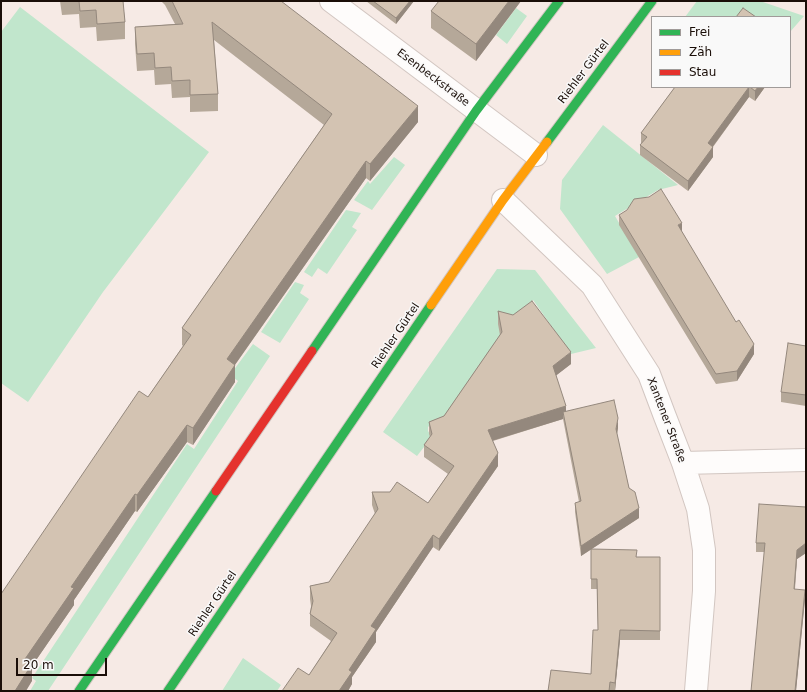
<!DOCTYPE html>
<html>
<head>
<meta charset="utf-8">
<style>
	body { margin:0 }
	#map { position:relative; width:807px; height:692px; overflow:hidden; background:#f6eae5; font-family:"DejaVu Sans",sans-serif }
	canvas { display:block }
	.frame { position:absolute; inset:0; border:2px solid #1a0e08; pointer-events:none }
	.legend { position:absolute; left:651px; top:16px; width:140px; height:72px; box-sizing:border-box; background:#f9f9f9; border:1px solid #a09b99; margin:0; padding:5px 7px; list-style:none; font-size:12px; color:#1a0e08 }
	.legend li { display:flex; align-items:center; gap:8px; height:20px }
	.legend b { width:20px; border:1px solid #a09b99 }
	.scale { position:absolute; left:16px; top:658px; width:91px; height:18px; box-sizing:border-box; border:2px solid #1a0e08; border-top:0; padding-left:5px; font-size:12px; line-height:14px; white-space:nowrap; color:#1a0e08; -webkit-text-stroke:3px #f9f9f9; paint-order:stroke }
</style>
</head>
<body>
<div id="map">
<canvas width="807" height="692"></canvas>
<div class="frame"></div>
<ul class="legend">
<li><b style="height:5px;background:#30b455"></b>Frei</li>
<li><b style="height:5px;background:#ff9f0a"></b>Zäh</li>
<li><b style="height:5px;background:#e5322d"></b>Stau</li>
</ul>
<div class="scale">20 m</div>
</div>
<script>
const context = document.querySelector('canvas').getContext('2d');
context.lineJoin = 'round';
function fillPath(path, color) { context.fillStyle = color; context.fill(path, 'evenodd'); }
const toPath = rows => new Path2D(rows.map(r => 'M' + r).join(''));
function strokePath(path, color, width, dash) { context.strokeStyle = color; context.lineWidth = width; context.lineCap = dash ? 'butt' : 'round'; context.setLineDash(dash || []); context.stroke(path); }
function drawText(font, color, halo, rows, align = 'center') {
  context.font = font + ' "DejaVu Sans",sans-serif'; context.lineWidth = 3; context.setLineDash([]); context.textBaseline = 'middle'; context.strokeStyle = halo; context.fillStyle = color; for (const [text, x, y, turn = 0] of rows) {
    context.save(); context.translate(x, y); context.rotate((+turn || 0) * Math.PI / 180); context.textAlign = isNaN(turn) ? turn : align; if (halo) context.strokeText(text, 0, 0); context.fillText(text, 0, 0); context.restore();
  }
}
fillPath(toPath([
	[697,1,760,1,804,16,790,32,790,17,685,17],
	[20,7,209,152,103,292,28,402,1,383,1,32],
	[516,8,527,16,507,44,496,35],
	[603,125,678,185,658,190,615,216,639,257,607,274,560,209,562,180],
	[394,157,405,165,372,210,354,200,368,181,370,184],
	[346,210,361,213,352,227,357,230,327,274,318,268,312,277,304,272],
	[497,269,535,270,596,348,571,354,533,300,513,317,504,333,443,423,435,420,428,427,428,431,430,434,431,438,417,456,383,432],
	[295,282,304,285,300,293,309,299,280,343,261,332],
	[253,344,270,356,48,691,30,691,36,681,32,678,187,444,194,449,238,381,230,375],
	[243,658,281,685,277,691,222,691]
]), '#c1e6cc');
const street = toPath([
	[331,1,536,155],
	[503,200,592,285,649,374,664,414,683,463,698,509,704,550,704,591,696,691],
	[683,463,806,460]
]);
const fast = toPath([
	[547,142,652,1],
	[312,351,476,111,559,1],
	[79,691,216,491],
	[168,691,431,305]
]);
const slow = toPath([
	[431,305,503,200,547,142]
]);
const jam = toPath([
	[216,491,312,351]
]);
strokePath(street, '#d2c6c1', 24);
strokePath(fast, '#d2c6c1', 11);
strokePath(slow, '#d2c6c1', 11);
strokePath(jam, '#d2c6c1', 11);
strokePath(street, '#fefcfb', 22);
strokePath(fast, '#30b455', 9);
strokePath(slow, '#ff9f0a', 9);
strokePath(jam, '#e5322d', 9);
fillPath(toPath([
	[60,1,123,1,125,22,125,39,97,41,96,27,80,28,79,14,62,15],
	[161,1,281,1,418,122,370,181,366,178,235,365,235,382,193,445,187,442,137,512,135,511,74,600,74,605,32,666,32,681,1,691,148,397,183,346,182,345,182,328,324,125,214,40,218,94,218,111,190,112,190,97,172,98,171,84,155,85,154,70,137,71,135,44,135,27,175,24,165,5],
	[366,1,414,1,396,24],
	[521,1,476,61,431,28,431,11],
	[675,87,765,87,755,101,749,97,713,147,713,157,688,191,640,155,640,145,642,143,641,143,641,133],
	[619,215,682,232,754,354,737,381,716,384,619,225],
	[498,311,571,364,556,375,566,411,618,428,617,434,629,488,639,518,581,556,575,512,575,503,579,502,563,419,493,441,498,466,439,551,433,547,376,632,376,642,352,677,352,684,348,691,282,691,309,675,331,641,310,626,310,614,311,606,310,599,310,586,329,582,375,514,372,505,372,492,428,503,448,474,424,457,424,445,430,437,429,434,429,422,444,416,500,335,498,324],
	[806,346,806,406,781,402,781,392],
	[806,507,806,553,797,559,795,589,805,599,796,691,764,552,756,552,756,543],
	[591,549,637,557,660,557,660,640,620,640,615,691,548,691,591,674,598,630,597,589,591,589]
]), '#b5a899');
fillPath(toPath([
	[410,1,414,1,396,24,396,18],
	[509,1,521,1,476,61,476,44],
	[749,87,749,97,708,153,708,143],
	[758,87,765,87,755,101,755,91],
	[418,106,418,122,370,181,370,164],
	[713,147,713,157,688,191,688,181],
	[366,161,366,178,227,376,227,359],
	[682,223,682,233,678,225],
	[754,344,754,354,737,381,737,371],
	[571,352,571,364,553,378,553,366],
	[235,365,235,382,193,445,193,428],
	[566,406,566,418,563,412,563,419,488,442,488,430],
	[618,418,618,428,616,439,616,429],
	[187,425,187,442,137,512,137,495],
	[498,453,498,466,439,551,439,539],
	[135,494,135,511,74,600,74,605,32,666,32,681,26,691,15,691,25,659,71,587],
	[639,508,639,518,581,556,581,546],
	[433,535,433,547,376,632,376,642,352,677,352,684,348,691,339,691,349,670,371,626],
	[806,543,806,553,797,559,794,598,797,550],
	[805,590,805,599,796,691,795,691],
	[620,630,620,640,615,691,615,683]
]), '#94887d');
const building = toPath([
	[79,1,123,1,125,22,97,24,96,10,80,11,79,1],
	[172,1,281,1,418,106,370,164,366,161,227,359,235,365,193,428,187,425,137,495,135,494,71,587,74,588,25,659,32,664,15,691,1,691,1,594,139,391,148,397,191,335,182,328,332,114,212,22,218,94,190,95,190,80,172,81,171,67,155,68,154,53,137,54,135,27,183,24,172,1],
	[373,1,410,1,396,18,373,1],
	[439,1,509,1,476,44,431,11,439,1],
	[743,8,756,17,736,17,743,8],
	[675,87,749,87,708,143,713,147,688,181,640,145,647,137,641,133,675,87],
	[750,87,758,87,755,91,750,87],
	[661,189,682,223,678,225,736,322,739,320,754,344,737,371,716,374,619,215,627,210,634,199,649,197,661,189],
	[532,301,571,352,553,366,566,406,488,430,498,453,439,539,433,535,371,626,376,629,349,670,352,672,339,691,282,691,298,668,309,675,337,633,310,614,313,601,310,586,329,582,378,509,372,492,390,492,397,482,428,503,454,466,424,445,432,434,429,422,444,416,502,332,498,311,513,315,532,301],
	[788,343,806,346,806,395,781,392,788,343],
	[614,400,618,418,616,429,629,488,635,492,639,508,581,546,575,503,581,501,563,412,614,400],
	[759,504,806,507,806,543,797,550,794,589,805,590,795,691,751,691,765,543,756,543,759,504],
	[591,549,637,550,636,557,660,557,660,631,620,630,615,683,610,682,609,691,548,691,551,670,591,674,593,630,598,630,597,579,591,579,591,549]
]);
fillPath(building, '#d3c3b2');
strokePath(building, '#94887d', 1);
drawText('11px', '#1a0e08', '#f9f9f9', [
	["Riehler Gürtel",584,72,-53],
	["Esenbeckstraße",433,78,37],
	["Riehler Gürtel",396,336,-56],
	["Xantener Straße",666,420,69],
	["Riehler Gürtel",213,604,-56]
]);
</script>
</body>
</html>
